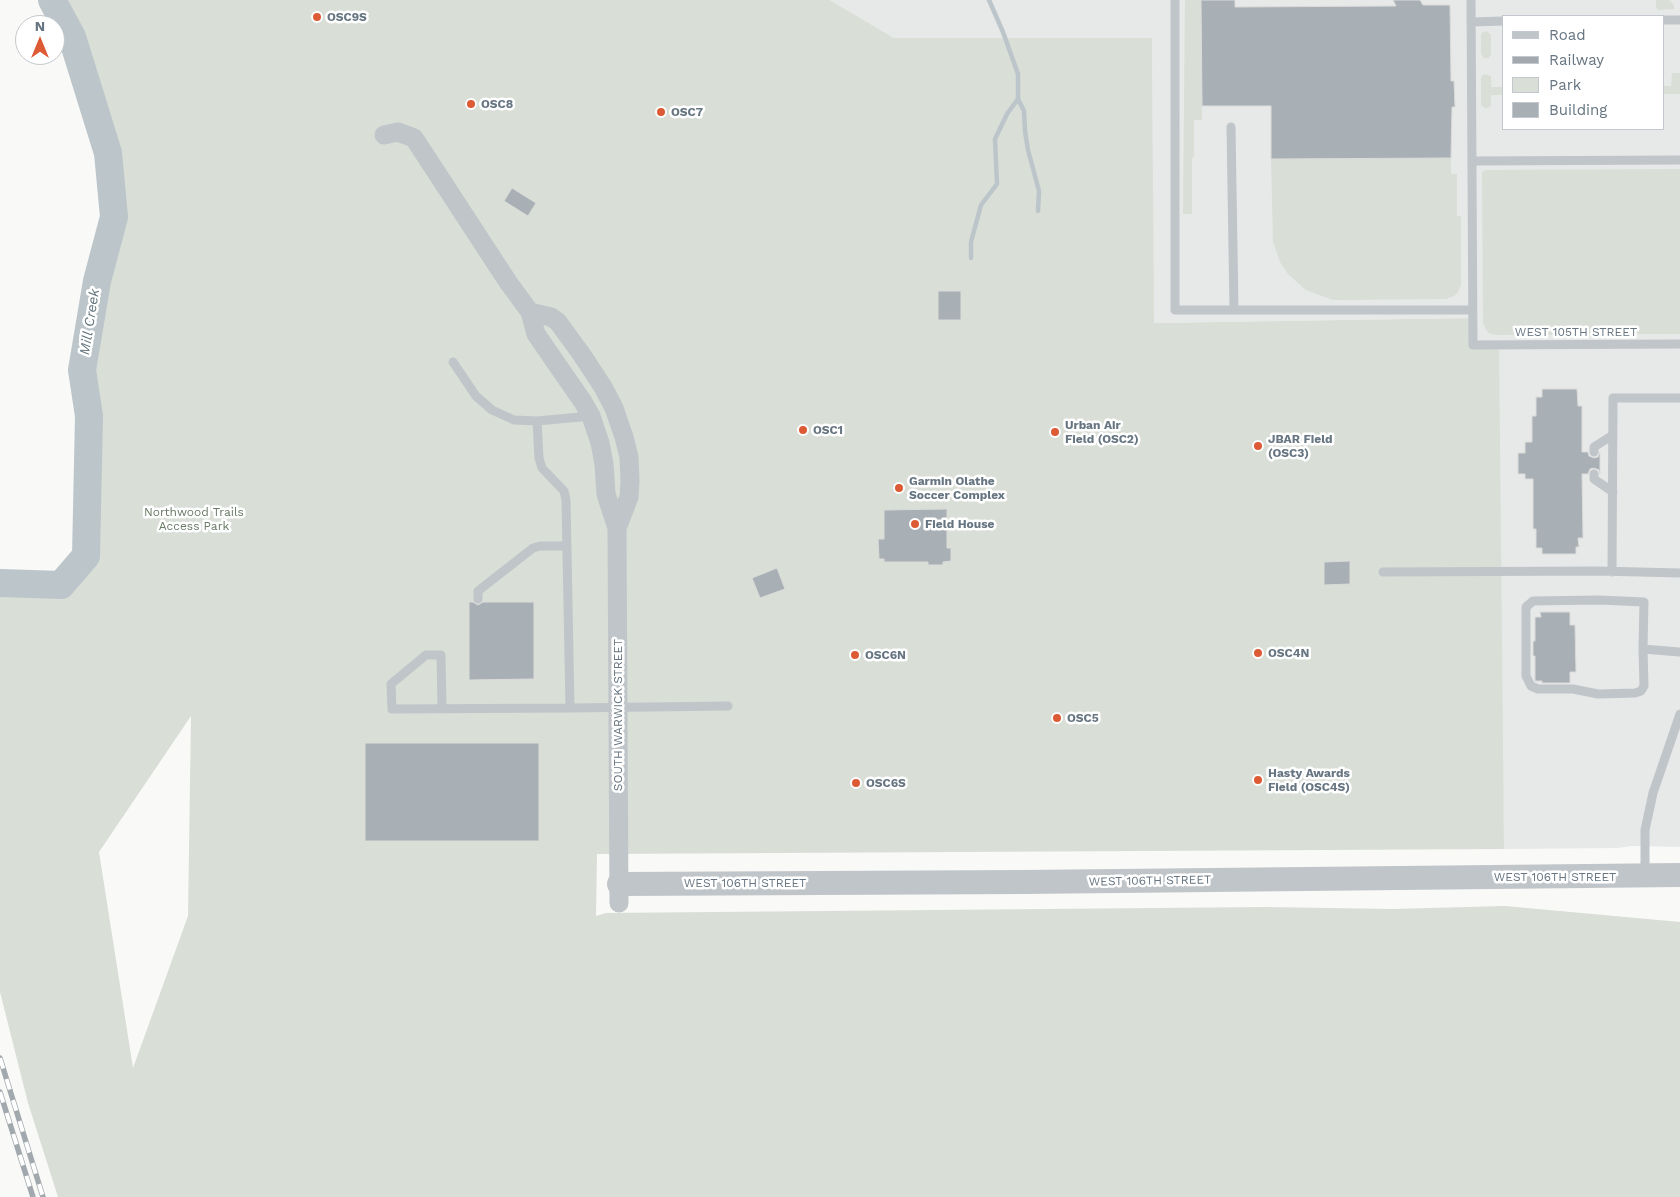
<!DOCTYPE html>
<html>
<head>
<meta charset="utf-8">
<style>
	body { margin:0 }
	#map { position:relative; width:1680px; height:1197px; overflow:hidden; background:#f9f9f7; font-family:"Work Sans",sans-serif }
	canvas { display:block }
	.legend { position:absolute; left:1502px; top:15px; width:162px; height:115px; box-sizing:border-box; background:#fff; border:1px solid #c2c8cd; margin:0; padding:6px 9px; list-style:none; font-size:15px; color:#667581 }
	.legend li { display:flex; align-items:center; gap:10px; height:25px }
	.legend b { width:25px; border:1px solid #c2c8cd }
	.north { position:absolute; left:15px; top:15px; width:50px; height:50px; box-sizing:border-box; background:#fff; border:1px solid #c2c8cd; border-radius:50%; rotate:0deg; font-size:14px; font-weight:700; line-height:20px; text-align:center; color:#667581 }
	.north::after { content:''; display:block; margin:auto; width:18px; height:22px; background:#dd5b34; clip-path:polygon(50% 0,100% 100%,50% 72%,0 100%) }
</style>
</head>
<body>
<div id="map">
<canvas width="1680" height="1197"></canvas>
<ul class="legend">
<li><b style="height:6px;background:#c0c5c9"></b>Road</li>
<li><b style="height:6px;background:#a2a9ae"></b>Railway</li>
<li><b style="height:14px;background:#d9ded7"></b>Park</li>
<li><b style="height:14px;background:#a8b0b6"></b>Building</li>
</ul>
<div class="north">N</div>
</div>
<script>
const context = document.querySelector('canvas').getContext('2d');
context.lineJoin = 'round';
function fillPath(path, color) { context.fillStyle = color; context.fill(path, 'evenodd'); }
const toPath = rows => new Path2D(rows.map(r => 'M' + r).join(''));
function strokePath(path, color, width, dash) { context.strokeStyle = color; context.lineWidth = width; context.lineCap = dash ? 'butt' : 'round'; context.setLineDash(dash || []); context.stroke(path); }
function drawText(font, color, halo, rows, align = 'center') {
  context.font = font + ' "Work Sans",sans-serif'; context.lineWidth = 5; context.setLineDash([]); context.textBaseline = 'middle'; context.strokeStyle = halo; context.fillStyle = color; for (const [text, x, y, turn = 0] of rows) {
    context.save(); context.translate(x, y); context.rotate((+turn || 0) * Math.PI / 180); context.textAlign = isNaN(turn) ? turn : align; if (halo) context.strokeText(text, 0, 0); context.fillText(text, 0, 0); context.restore();
  }
}
fillPath(toPath([
	[830,0,1680,0,1680,847,1632,846,1618,848,1504,849,1501,693,1472,318,1153,323,1152,38,894,38],
	[1504,16,1664,16,1664,129,1504,129]
]), '#e7e8e8');
fillPath(toPath([
	[52,0,830,0,894,38,1152,38,1154,323,1472,318,1473,345,1499,345,1504,849,597,854,596,916,606,913,1266,907,1392,909,1505,906,1680,922,1680,1197,58,1197,28,1103,0,992,0,583,61,585,86,556,89,416,82,370,97,281,114,217,108,153,72,37],
	[191,716,188,916,133,1068,99,852],
	[1185,0,1201,0,1202,120,1194,120,1194,157,1192,158,1192,214,1183,214],
	[1656,0,1669,0,1674,5,1674,9,1658,10,1656,7],
	[1486,31,1491,35,1491,54,1489,58,1484,58,1481,54,1481,34,1483,32],
	[1672,73,1680,73,1680,94,1664,94,1664,86,1671,86],
	[1484,74,1491,76,1491,87,1504,87,1504,95,1491,95,1491,105,1489,108,1485,108,1481,105,1481,77],
	[1451,158,1451,174,1457,174,1457,216,1461,216,1461,284,1458,292,1454,296,1446,299,1333,300,1306,290,1288,274,1280,262,1273,242,1271,159],
	[1680,169,1680,334,1635,334,1632,333,1632,330,1626,330,1626,333,1623,334,1497,335,1490,334,1486,330,1483,323,1482,173,1483,171,1487,170]
]), '#d9ded7');
strokePath(toPath([
	[989,0,1003,32,1018,74,1018,99,1024,111,1025,131,1028,150,1039,191,1038,211],
	[971,258,971,242,981,205,997,184,995,139,1007,114,1018,99]
]), '#bbc5ca', 4.5);
strokePath(toPath([
	[0,583,61,585,86,556,89,416,82,370,97,281,114,217,108,153,72,37,52,0]
]), '#bbc5ca', 28);
const building = toPath([
	[1201,0,1235,0,1235,7,1396,6,1393,0,1420,0,1423,5,1450,5,1451,81,1454,81,1455,107,1452,107,1451,158,1271,159,1271,106,1202,106,1201,0],
	[512,188,536,203,528,216,504,201,512,188],
	[938,291,961,291,961,320,938,320,938,291],
	[1542,389,1577,389,1578,406,1582,406,1582,452,1588,452,1589,456,1594,458,1598,457,1600,452,1600,474,1599,470,1594,468,1590,469,1588,474,1582,474,1583,538,1578,538,1579,547,1576,547,1576,554,1542,554,1542,548,1536,548,1536,529,1533,529,1533,479,1525,479,1525,474,1518,474,1518,453,1525,453,1525,442,1532,442,1532,416,1536,416,1536,397,1542,397,1542,389],
	[947,509,947,548,951,548,951,561,943,562,943,565,928,565,928,562,884,562,884,559,879,559,878,539,884,539,884,510,947,509],
	[1350,561,1350,584,1324,585,1324,562,1350,561],
	[777,568,785,589,760,598,752,578,777,568],
	[469,602,473,602,478,605,483,602,534,602,534,679,469,680,469,602],
	[1540,612,1570,612,1570,625,1575,625,1576,672,1570,672,1570,683,1542,683,1542,681,1535,681,1535,656,1533,656,1533,641,1535,641,1535,617,1541,617,1540,612],
	[365,743,539,743,539,841,365,841,365,743]
]);
fillPath(building, '#a8b0b6');
strokePath(building, '#dbdbd9', 1);
strokePath(toPath([
	[1175,0,1175,310,1472,310],
	[1471,0,1473,345,1680,344],
	[1664,20,1680,20],
	[1471,22,1504,21],
	[1231,127,1234,310],
	[1472,161,1680,160],
	[453,362,476,396,492,410,514,420,537,421,591,416],
	[537,421,539,458,542,468,564,491,566,500,570,708],
	[1594,452,1594,447,1613,435],
	[1594,474,1594,479,1613,492],
	[1383,572,1598,571,1680,573],
	[1612,572,1613,398,1680,398],
	[478,599,478,591,533,548,540,546,567,546],
	[1643,649,1644,602,1599,600,1533,601,1526,607,1526,676,1531,686,1538,689,1573,689,1598,694,1635,693,1641,691,1644,686,1643,649,1680,652],
	[442,708,441,655,426,655,391,684,392,709,570,708,728,706],
	[1645,876,1645,830,1653,793,1680,714]
]), '#c0c5c9', 9);
strokePath(toPath([
	[384,135,398,132,414,138,508,282,530,312,536,334,583,402,591,416,600,443,604,464,606,494,617,528,619,903],
	[530,312,551,317,558,322,582,355,603,387,614,408,624,437,629,457,630,481,629,497,617,528]
]), '#c0c5c9', 19);
strokePath(toPath([
	[619,884,1024,882,1680,875]
]), '#c0c5c9', 24);
const rail = toPath([
	[0,1058,43,1197],
	[0,1092,33,1197]
]);
strokePath(rail, '#a2a9ae', 5.5);
strokePath(rail, '#fff', 4, [11]);
for (const [x, y, r, color] of [
	[317,17,5,"#dd5b34"],
	[471,104,5,"#dd5b34"],
	[661,112,5,"#dd5b34"],
	[803,430,5,"#dd5b34"],
	[1055,432,5,"#dd5b34"],
	[1258,446,5,"#dd5b34"],
	[899,488,5,"#dd5b34"],
	[915,524,5,"#dd5b34"],
	[1258,653,5,"#dd5b34"],
	[855,655,5,"#dd5b34"],
	[1057,718,5,"#dd5b34"],
	[1258,780,5,"#dd5b34"],
	[856,783,5,"#dd5b34"]
]) { const dot = new Path2D(); dot.arc(x, y, r, 0, 2 * Math.PI); context.fillStyle = color; context.fill(dot); strokePath(dot, '#fff', 2); }
drawText('bold 12px', '#667581', '#fff', [
	["OSC9S",327,17],
	["OSC8",481,104],
	["OSC7",671,112],
	["Urban Air",1065,425],
	["Field (OSC2)",1065,439],
	["OSC1",813,430],
	["JBAR Field",1268,439],
	["(OSC3)",1268,453],
	["Garmin Olathe",909,481],
	["Soccer Complex",909,495],
	["Field House",925,524],
	["OSC4N",1268,653],
	["OSC6N",865,655],
	["OSC5",1067,718],
	["Hasty Awards",1268,773],
	["Field (OSC4S)",1268,787],
	["OSC6S",866,783]
], 'left');
drawText('12px', '#667581', '#fff', [
	["WEST 105TH STREET",1576,332],
	["SOUTH WARWICK STREET",618,715,-90],
	["WEST 106TH STREET",1555,877],
	["WEST 106TH STREET",1150,881,-1],
	["WEST 106TH STREET",745,883]
]);
drawText('12px', '#687964', '#fff', [
	["Northwood Trails",194,512],
	["Access Park",194,526]
]);
drawText('italic 14px', '#60737b', '#fff', [
	["Mill Creek",90,322,-81]
]);
</script>
</body>
</html>
